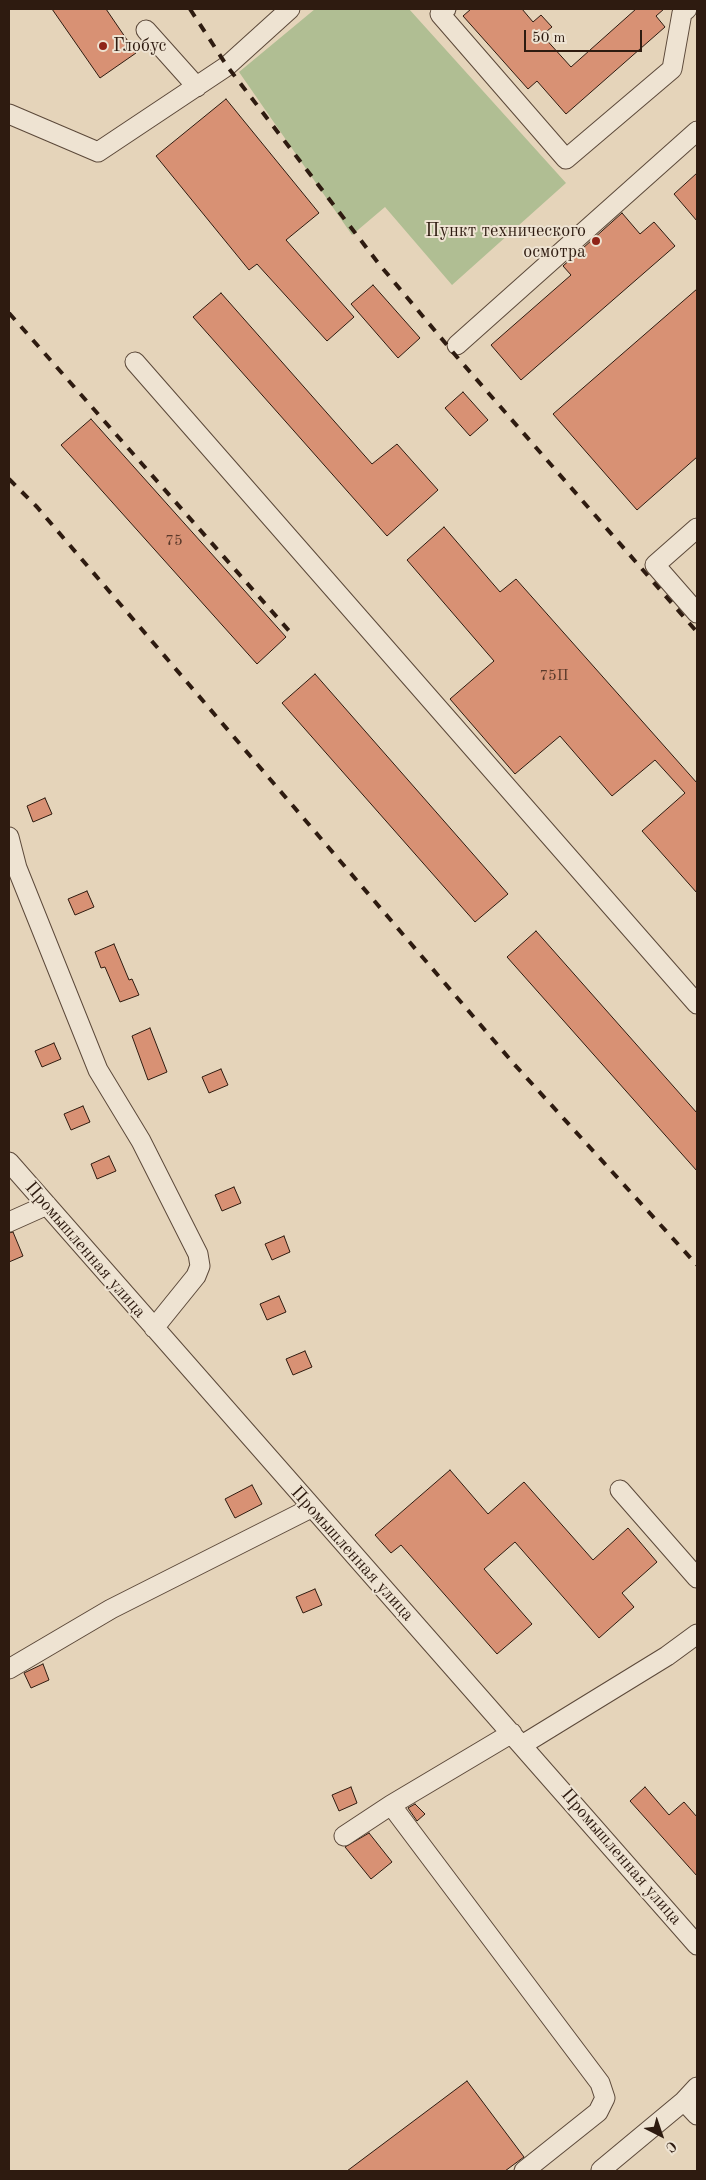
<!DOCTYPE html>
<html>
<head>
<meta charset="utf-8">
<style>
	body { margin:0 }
	#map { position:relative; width:706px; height:2180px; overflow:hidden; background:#e5d4ba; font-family:"Old Standard TT",serif }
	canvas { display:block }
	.frame { position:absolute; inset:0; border:10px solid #2e1b10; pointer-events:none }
	.north { position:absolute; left:636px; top:2110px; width:50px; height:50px; -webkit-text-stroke:4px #eee3d2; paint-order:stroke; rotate:139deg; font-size:14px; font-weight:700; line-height:20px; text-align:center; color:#2e1b10 }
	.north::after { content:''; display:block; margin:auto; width:18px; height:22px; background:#2e1b10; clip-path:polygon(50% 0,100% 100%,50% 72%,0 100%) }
	.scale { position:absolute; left:524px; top:30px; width:118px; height:22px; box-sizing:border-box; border:2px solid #2e1b10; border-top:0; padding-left:6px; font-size:15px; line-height:18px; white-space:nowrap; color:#2e1b10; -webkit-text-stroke:4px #eee3d2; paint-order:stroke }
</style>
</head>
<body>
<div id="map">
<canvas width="706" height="2180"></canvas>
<div class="frame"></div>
<div class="north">С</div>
<div class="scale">50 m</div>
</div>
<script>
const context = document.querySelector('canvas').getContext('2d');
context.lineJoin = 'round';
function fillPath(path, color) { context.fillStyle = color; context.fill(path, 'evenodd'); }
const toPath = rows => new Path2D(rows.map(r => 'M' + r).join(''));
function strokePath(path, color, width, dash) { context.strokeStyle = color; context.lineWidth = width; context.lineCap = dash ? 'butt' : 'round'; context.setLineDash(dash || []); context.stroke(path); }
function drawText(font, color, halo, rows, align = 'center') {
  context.font = font + ' "Old Standard TT",serif'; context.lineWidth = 4; context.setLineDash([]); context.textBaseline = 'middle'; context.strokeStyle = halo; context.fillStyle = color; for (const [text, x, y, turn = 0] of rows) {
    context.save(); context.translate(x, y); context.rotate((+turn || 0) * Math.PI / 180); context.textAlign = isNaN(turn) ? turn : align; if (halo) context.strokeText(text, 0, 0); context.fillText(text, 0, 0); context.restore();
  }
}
fillPath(toPath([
	[315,9,409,9,566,183,452,285,385,207,352,235,239,72]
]), '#b0be93');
const building = toPath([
	[52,9,106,9,136,53,100,78,52,9],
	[471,9,522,9,533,22,541,15,552,27,542,35,571,67,636,9,664,9,656,16,665,27,566,114,537,81,528,89,463,16,471,9],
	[226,99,319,213,286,240,354,317,327,341,257,264,249,270,156,156,226,99],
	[697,173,697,221,674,194,697,173],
	[622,213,640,234,654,222,675,246,521,380,491,345,571,275,563,266,622,213],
	[373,285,420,338,398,358,351,304,373,285],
	[697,289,697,457,637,510,553,414,697,289],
	[221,293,372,464,397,444,438,490,387,536,193,317,221,293],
	[463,392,488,420,470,436,445,408,463,392],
	[91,419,286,637,257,664,61,445,91,419],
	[444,527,500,592,516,579,697,783,697,893,642,831,685,793,655,760,612,796,560,736,515,774,450,699,494,661,407,560,444,527],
	[315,674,508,894,475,922,282,703,315,674],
	[45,798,52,814,33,822,27,806,45,798],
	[87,891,94,907,75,915,68,899,87,891],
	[536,931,697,1113,697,1171,507,957,536,931],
	[114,944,129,980,132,979,139,995,120,1002,105,967,101,968,95,952,114,944],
	[150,1028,167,1072,148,1080,132,1036,150,1028],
	[54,1043,61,1059,42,1067,35,1051,54,1043],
	[221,1069,228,1085,209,1093,202,1077,221,1069],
	[83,1106,90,1122,71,1130,64,1114,83,1106],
	[109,1156,116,1171,97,1179,91,1164,109,1156],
	[234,1187,241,1203,222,1211,215,1195,234,1187],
	[13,1232,23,1256,9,1262,9,1233,13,1232],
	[284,1236,290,1252,272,1260,265,1244,284,1236],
	[279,1296,286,1312,267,1320,260,1304,279,1296],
	[305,1351,312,1367,293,1375,286,1359,305,1351],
	[450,1470,488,1514,524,1482,593,1560,628,1528,657,1562,622,1593,634,1607,599,1638,515,1542,484,1569,532,1624,497,1654,401,1545,391,1553,375,1535,450,1470],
	[252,1485,262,1504,235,1518,225,1499,252,1485],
	[315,1589,322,1605,303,1613,296,1597,315,1589],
	[43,1664,49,1680,31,1688,24,1673,43,1664],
	[351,1787,357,1803,339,1811,332,1795,351,1787],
	[645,1787,669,1815,684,1802,697,1817,697,1876,630,1801,645,1787],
	[415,1804,425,1814,417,1821,408,1808,415,1804],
	[369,1833,392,1862,371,1879,345,1847,369,1833],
	[467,2081,524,2157,505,2171,347,2171,467,2081]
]);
fillPath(building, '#d89174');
strokePath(building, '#2e1b10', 1);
const minor = toPath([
	[446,9,440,14,566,159,672,69,682,13,687,9],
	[146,30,197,87],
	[9,114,98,152,227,66,290,9],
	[457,345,697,131],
	[135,362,697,1004],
	[697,528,655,565,697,613],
	[9,837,17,868,98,1070,141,1141,198,1254,200,1266,196,1276,154,1328],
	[9,1162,697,1945],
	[9,1222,47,1205],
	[620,1490,697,1578],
	[9,1669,111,1609,311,1508],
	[512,1733,391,1805,600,2083,605,2098,598,2112,524,2171],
	[522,1745,667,1656,697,1634],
	[344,1836,391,1805],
	[697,2087,684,2101,697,2115],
	[601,2170,684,2101]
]);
strokePath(minor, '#5c493a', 21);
strokePath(minor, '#eee3d2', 19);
strokePath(toPath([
	[190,9,227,66,379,264,457,357,697,632],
	[9,313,291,633],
	[9,479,37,507,514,1064,697,1265]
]), '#2e1b10', 4, [9, 9]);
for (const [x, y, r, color] of [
	[103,46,5,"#8f2418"],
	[596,241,5,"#8f2418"]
]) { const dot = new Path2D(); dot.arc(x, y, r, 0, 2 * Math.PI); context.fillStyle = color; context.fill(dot); strokePath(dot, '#eee3d2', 2); }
drawText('15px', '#583829', null, [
	["75",174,541],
	["75П",554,676]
]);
drawText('18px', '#2e1b10', '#eee3d2', [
	["Глобус",113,46],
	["Пункт технического",586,231,"right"],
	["осмотра",586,252,"right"]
], 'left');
drawText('18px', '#2e1b10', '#eee3d2', [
	["Промышленная улица",85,1250,49],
	["Промышленная улица",352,1554,48],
	["Промышленная улица",621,1857,49]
]);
</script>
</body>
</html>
